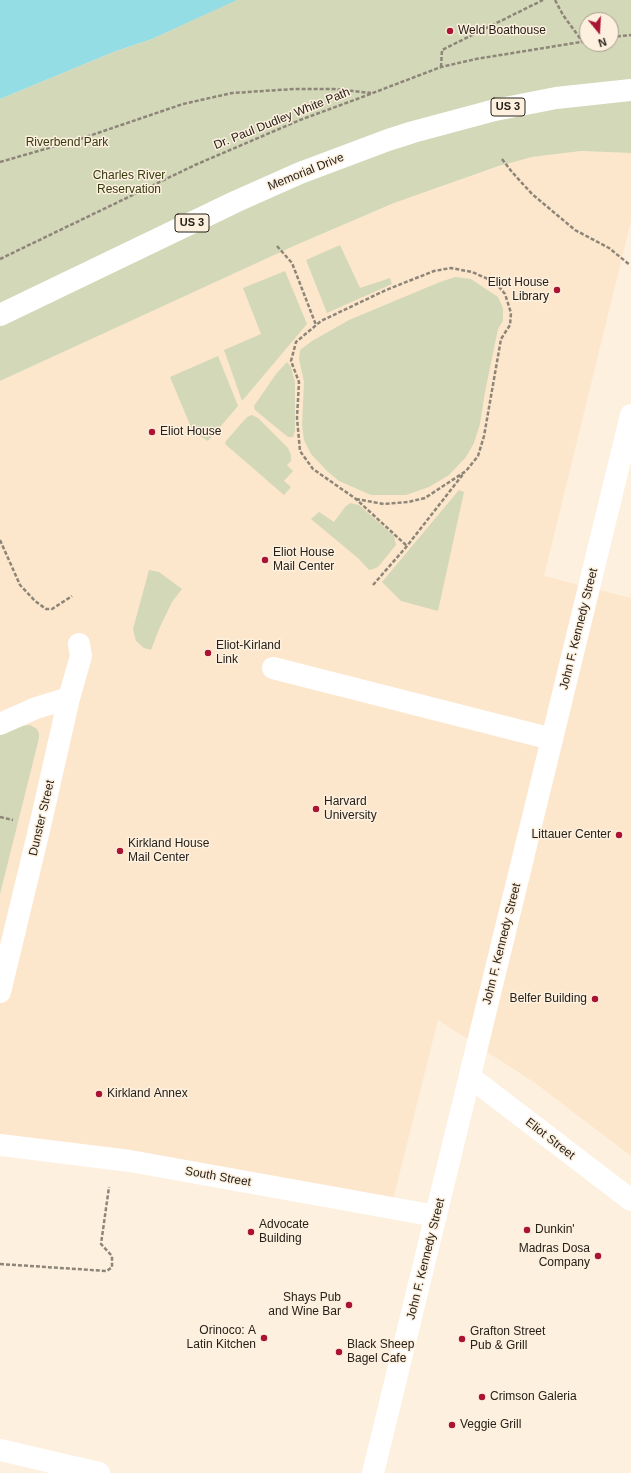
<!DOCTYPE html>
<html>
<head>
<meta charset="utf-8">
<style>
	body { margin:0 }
	#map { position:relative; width:631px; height:1473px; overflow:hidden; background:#fdf0df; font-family:Helvetica,sans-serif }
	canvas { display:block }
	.north { position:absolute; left:579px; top:12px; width:40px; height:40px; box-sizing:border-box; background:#fdf0df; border:1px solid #a79d90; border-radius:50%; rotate:162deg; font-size:11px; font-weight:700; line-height:16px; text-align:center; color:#272119 }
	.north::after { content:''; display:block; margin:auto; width:14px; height:18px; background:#aa1433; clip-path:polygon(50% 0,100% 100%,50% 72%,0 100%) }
</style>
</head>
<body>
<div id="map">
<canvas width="631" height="1473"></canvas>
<div class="north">N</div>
</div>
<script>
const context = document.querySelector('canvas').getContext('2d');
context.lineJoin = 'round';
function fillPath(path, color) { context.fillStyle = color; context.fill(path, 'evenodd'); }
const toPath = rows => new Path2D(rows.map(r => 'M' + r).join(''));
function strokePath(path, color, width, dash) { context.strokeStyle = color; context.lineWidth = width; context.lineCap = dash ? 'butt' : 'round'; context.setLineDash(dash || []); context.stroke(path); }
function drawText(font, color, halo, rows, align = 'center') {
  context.font = font + ' Helvetica,sans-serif'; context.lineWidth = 3; context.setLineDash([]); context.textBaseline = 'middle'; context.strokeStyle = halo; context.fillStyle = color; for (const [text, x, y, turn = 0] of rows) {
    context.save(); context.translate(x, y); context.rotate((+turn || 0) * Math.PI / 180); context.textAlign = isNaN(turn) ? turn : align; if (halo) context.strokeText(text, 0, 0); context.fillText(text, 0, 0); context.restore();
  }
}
fillPath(toPath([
	[581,151,631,153,631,221,544,576,631,598,631,1156,535,1083,438,1020,393,1200,0,1134,0,381,296,245,394,203,515,161,532,157]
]), '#fde7cc');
fillPath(toPath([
	[236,0,631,0,631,153,581,151,532,157,499,166,394,203,296,245,0,381,0,99,116,51,152,39],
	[587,20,611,20,611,44,587,44],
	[340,245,360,288,390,278,392,284,327,313,306,260],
	[285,271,307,324,242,401,224,350,261,334,243,288],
	[455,277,471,279,498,297,503,308,503,321,498,329,485,392,480,424,474,443,466,457,449,475,429,487,406,495,371,495,339,481,327,471,311,454,304,440,302,425,304,382,299,359,300,350,312,341,349,320,440,282],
	[218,356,238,406,208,441,193,432,170,377],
	[287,362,291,367,295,383,295,431,293,437,288,437,255,410,254,406,276,374],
	[252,415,258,418,288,448,291,455,291,461,287,465,293,471,284,481,291,487,284,495,225,444,226,441,247,417],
	[459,490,464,492,438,611,401,601,382,582],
	[350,503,359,505,394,536,396,545,378,567,373,569,369,570,359,559,311,519,319,512,334,522,345,507],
	[149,570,159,572,182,589,172,602,159,629,151,650,144,648,136,641,133,629],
	[30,725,37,729,39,734,39,738,0,894,0,733,22,726]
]), '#d3d8b8');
fillPath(toPath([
	[0,0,237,0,152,39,116,51,0,99]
]), '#94dde5');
strokePath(toPath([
	[555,0,563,15,582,41],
	[611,37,631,35],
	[441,67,442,50,543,0],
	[502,159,512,172,532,194,575,230,609,248,630,265],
	[0,162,80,139,183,104,232,93,295,89,334,89,371,93],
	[277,246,292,263,316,325],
	[0,259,195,165,300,120,357,99,441,67,476,59,587,41],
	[356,499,384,504,408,502,425,498,466,471,478,456,484,436,501,339,510,325,511,313,505,294,495,282,472,272,451,268,434,271,386,290,321,321,296,342,291,361,299,382,297,418,300,451,313,469,356,499,407,546],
	[0,540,20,585,35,601,46,609,52,609,72,596],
	[373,585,407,546,464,473],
	[0,817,13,820],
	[0,1264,107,1271,112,1267,112,1256,101,1244,109,1187]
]), '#8e8579', 2.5, [4, 2]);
strokePath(toPath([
	[273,668,552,739],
	[0,724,36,708,69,698],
	[0,992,40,826,69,698,81,656,79,644],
	[0,1145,130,1161,436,1216],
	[0,1450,99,1473]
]), '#fff', 22);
strokePath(toPath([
	[470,1077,631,1200],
	[373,1473,631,415]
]), '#fff', 22);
strokePath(toPath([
	[0,315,237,201,300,173,388,140,413,132,495,110,556,98,631,90]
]), '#fff', 22);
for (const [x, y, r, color] of [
	[450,31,4,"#aa1433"],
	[557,290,4,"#aa1433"],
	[152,432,4,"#aa1433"],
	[265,560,4,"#aa1433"],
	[208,653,4,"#aa1433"],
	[316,809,4,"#aa1433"],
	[619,835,4,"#aa1433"],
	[120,851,4,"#aa1433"],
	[595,999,4,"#aa1433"],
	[99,1094,4,"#aa1433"],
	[527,1230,4,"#aa1433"],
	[251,1232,4,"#aa1433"],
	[598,1256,4,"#aa1433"],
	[349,1305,4,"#aa1433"],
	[264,1338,4,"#aa1433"],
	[462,1339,4,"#aa1433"],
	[339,1352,4,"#aa1433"],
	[482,1397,4,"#aa1433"],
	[452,1425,4,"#aa1433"]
]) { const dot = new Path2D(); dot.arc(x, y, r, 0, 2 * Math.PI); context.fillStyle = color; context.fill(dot); strokePath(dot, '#fdf0df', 1.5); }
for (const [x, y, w] of [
	[508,107,34],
	[192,223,34]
]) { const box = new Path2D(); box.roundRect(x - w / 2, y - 9, w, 18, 3); context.fillStyle = '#fdf0df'; context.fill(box); strokePath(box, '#272119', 1); }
drawText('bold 11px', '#272119', null, [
	["US 3",508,107],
	["US 3",192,223]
]);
drawText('12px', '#272119', '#fdf0df', [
	["Weld Boathouse",458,31],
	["Eliot House",549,283,"right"],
	["Library",549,297,"right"],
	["Eliot House",160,432],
	["Eliot House",273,553],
	["Mail Center",273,567],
	["Eliot-Kirland",216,646],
	["Link",216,660],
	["Harvard",324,802],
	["University",324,816],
	["Littauer Center",611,835,"right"],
	["Kirkland House",128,844],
	["Mail Center",128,858],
	["Belfer Building",587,999,"right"],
	["Kirkland Annex",107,1094],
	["Advocate",259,1225],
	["Building",259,1239],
	["Dunkin'",535,1230],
	["Madras Dosa",590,1249,"right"],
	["Company",590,1263,"right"],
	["Shays Pub",341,1298,"right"],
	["and Wine Bar",341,1312,"right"],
	["Orinoco: A",256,1331,"right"],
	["Latin Kitchen",256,1345,"right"],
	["Grafton Street",470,1332],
	["Pub & Grill",470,1346],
	["Black Sheep",347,1345],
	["Bagel Cafe",347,1359],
	["Crimson Galeria",490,1397],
	["Veggie Grill",460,1425]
], 'left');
drawText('12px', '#272119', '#fdf0df', [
	["Dr. Paul Dudley White Path",282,119,-22],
	["Memorial Drive",306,172,-22],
	["John F. Kennedy Street",579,629,-76],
	["Dunster Street",42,818,-77],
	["John F. Kennedy Street",502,944,-76],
	["Eliot Street",550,1139,38],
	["South Street",218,1177,10],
	["John F. Kennedy Street",426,1259,-76]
]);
drawText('12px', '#363b12', '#fdf0df', [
	["Riverbend Park",67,143],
	["Charles River",129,176],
	["Reservation",129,190]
]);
</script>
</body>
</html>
